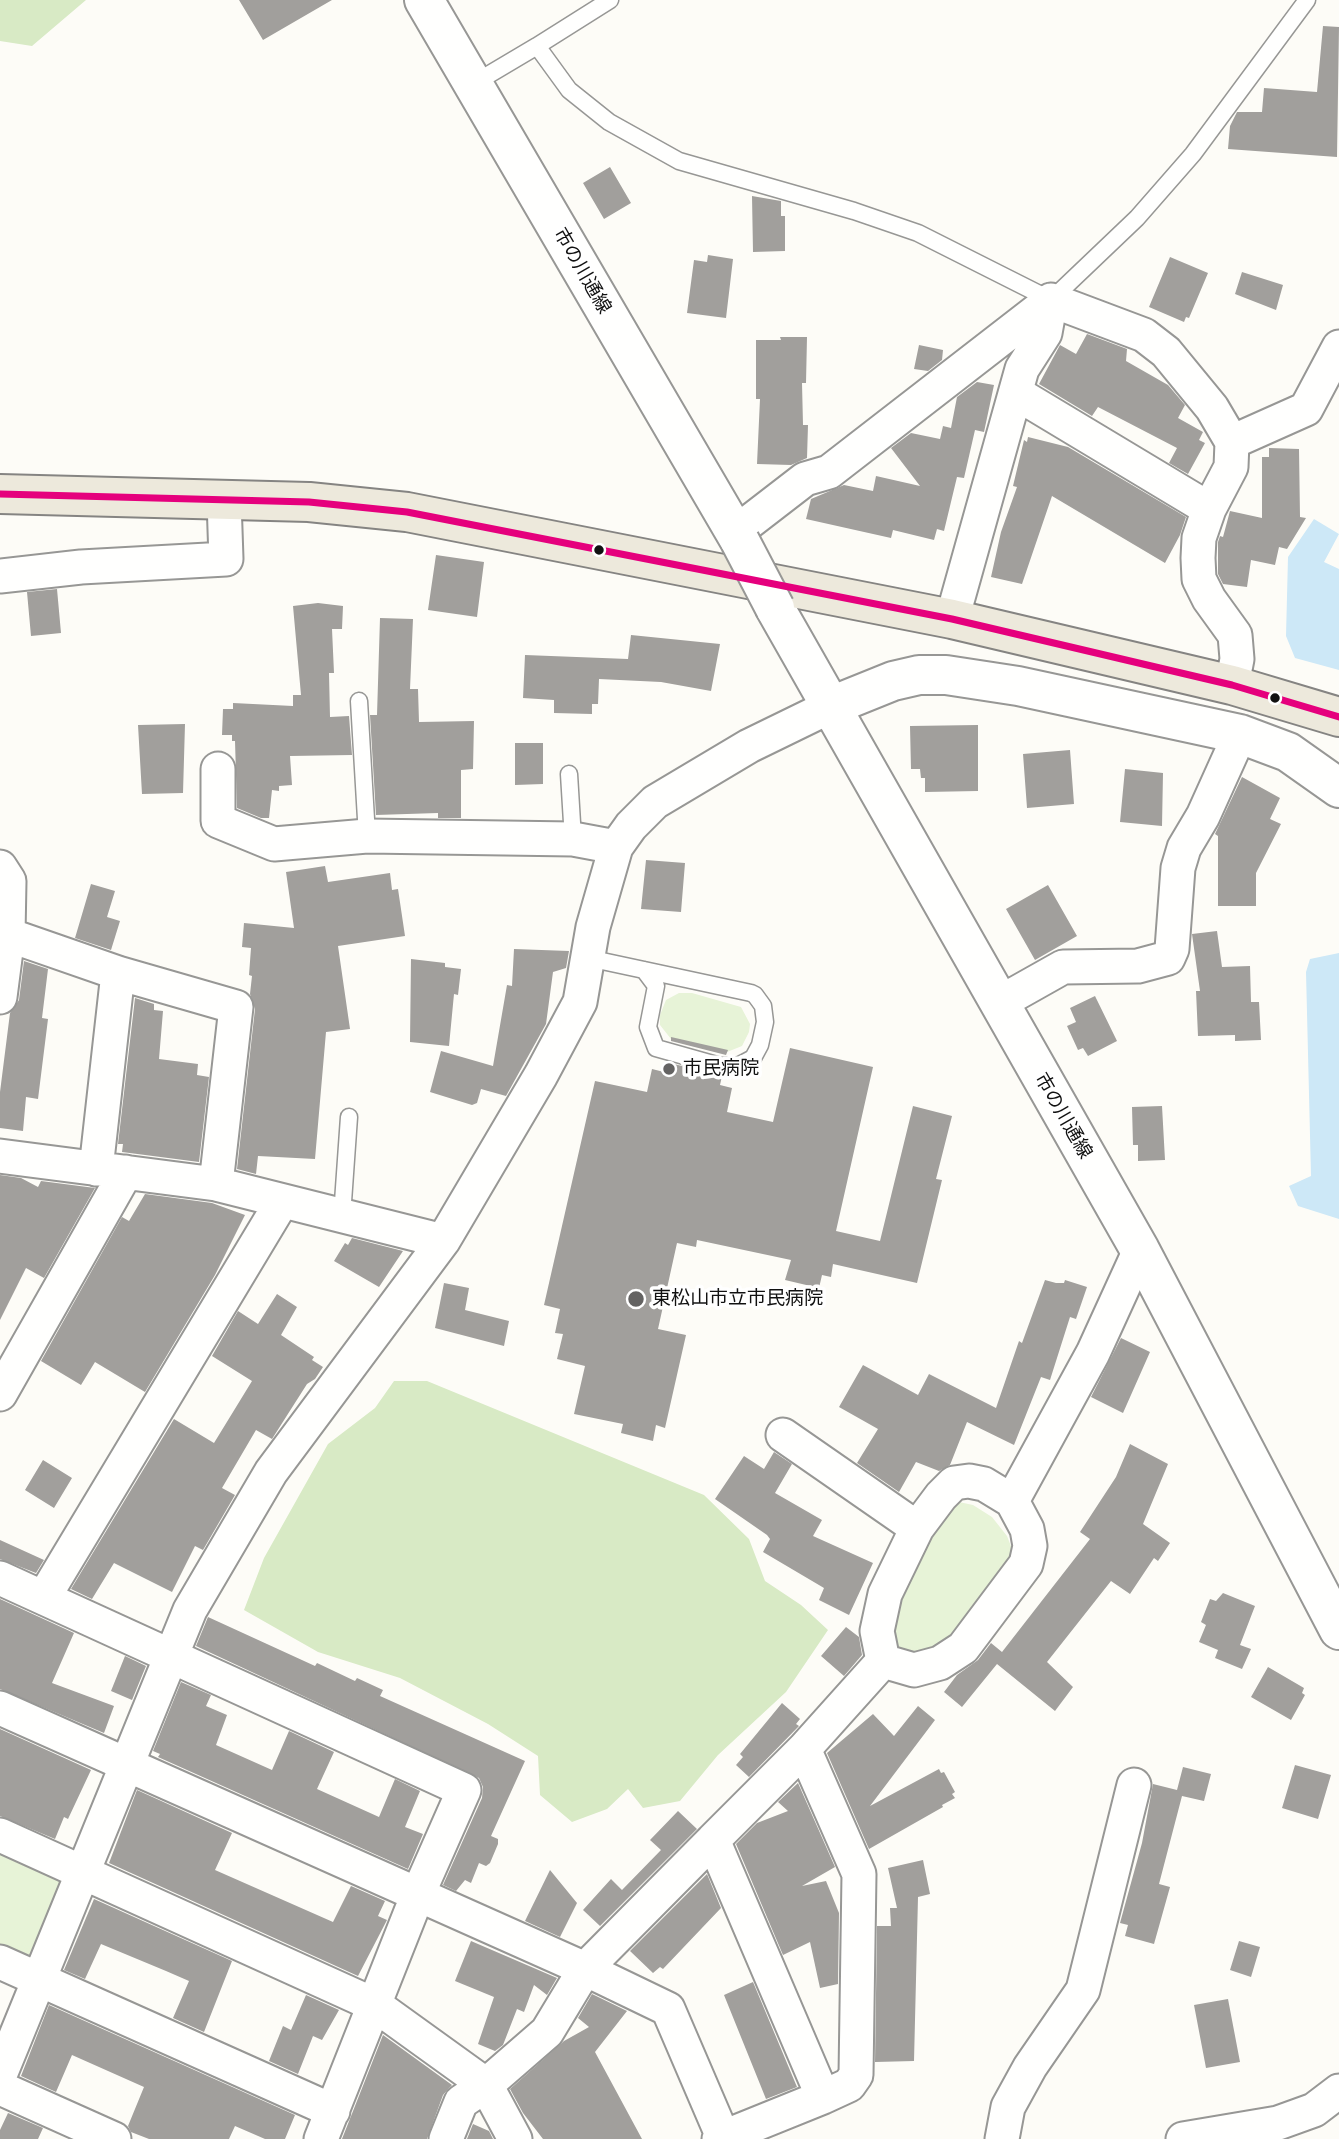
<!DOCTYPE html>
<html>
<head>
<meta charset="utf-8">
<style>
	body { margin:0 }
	canvas { display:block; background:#fdfcf7 }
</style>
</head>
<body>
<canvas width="1339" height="2139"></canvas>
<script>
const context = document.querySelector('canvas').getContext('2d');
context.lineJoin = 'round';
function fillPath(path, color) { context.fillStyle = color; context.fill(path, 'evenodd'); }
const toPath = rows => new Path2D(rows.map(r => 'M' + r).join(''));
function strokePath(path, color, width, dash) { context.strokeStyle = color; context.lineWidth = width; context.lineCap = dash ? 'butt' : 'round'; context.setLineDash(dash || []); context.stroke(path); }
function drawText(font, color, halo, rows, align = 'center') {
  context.font = font + ' Lora,"Noto Sans JP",serif'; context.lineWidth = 7; context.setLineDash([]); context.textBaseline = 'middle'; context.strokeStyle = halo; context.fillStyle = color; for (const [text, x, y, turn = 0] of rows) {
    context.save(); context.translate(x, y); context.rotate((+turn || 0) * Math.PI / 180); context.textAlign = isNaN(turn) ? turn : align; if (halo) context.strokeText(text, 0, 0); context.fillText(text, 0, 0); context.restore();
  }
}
fillPath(toPath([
	[679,993,692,993,741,1007,750,1024,749,1032,742,1046,727,1052,671,1039,660,1025,660,1015,666,1000],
	[959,1502,973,1505,992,1517,1007,1536,1014,1554,957,1644,923,1657,894,1652,891,1602,923,1539],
	[0,1844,61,1870,62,1886,33,1961,0,1952]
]), '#e7f3d7');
fillPath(toPath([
	[0,0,86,0,32,46,0,41],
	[394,1381,427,1381,704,1495,749,1539,765,1581,801,1605,828,1630,786,1692,718,1755,680,1801,643,1808,628,1789,607,1809,572,1822,540,1795,538,1756,488,1724,400,1678,318,1652,244,1610,264,1558,328,1444,375,1408]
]), '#d8eac5');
fillPath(toPath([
	[1314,519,1339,534,1324,562,1339,569,1339,670,1295,658,1286,636,1288,557],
	[1339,953,1339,1219,1298,1206,1289,1186,1311,1176,1306,972,1310,959]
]), '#cde8f7');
fillPath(toPath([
	[239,0,332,0,263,40],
	[1323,26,1339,27,1337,157,1228,149,1230,126,1237,112,1262,112,1264,88,1317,92],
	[610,167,631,203,604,219,583,183],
	[752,196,781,201,781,216,785,216,785,251,753,252],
	[708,255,733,259,726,318,687,313,694,260,707,262],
	[1170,257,1208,273,1189,318,1186,317,1184,322,1149,307],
	[1242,272,1283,285,1276,310,1235,294],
	[1087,334,1127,349,1126,361,1168,385,1185,405,1178,418,1203,432,1199,440,1205,443,1188,474,1169,463,1177,448,1098,407,1092,416,1039,384,1060,345,1076,354],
	[780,337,807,337,806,383,802,383,803,425,808,425,807,458,791,465,757,464,760,399,756,399,756,340,781,340],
	[919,345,943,350,942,360,928,371,914,369],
	[977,382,994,385,984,432,975,430,964,478,957,477,944,531,937,529,934,540,893,530,891,538,806,519,811,499,844,485,873,491,876,476,920,486,891,448,911,433,940,439,943,426,951,428,957,397],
	[1028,437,1068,447,1186,517,1180,535,1165,563,1052,496,1022,584,991,577,1001,532,1017,487,1013,486,1024,440,1027,442],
	[1269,448,1299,449,1300,517,1306,518,1287,549,1279,547,1275,565,1251,560,1247,587,1223,584,1218,574,1218,542,1220,536,1223,537,1230,511,1262,518,1262,457,1269,457],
	[436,555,484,562,477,617,428,610],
	[57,589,61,633,31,636,27,592],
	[318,603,343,606,342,629,332,629,334,673,329,673,330,717,349,716,352,755,290,756,292,785,279,786,279,791,272,790,269,818,261,818,237,808,235,741,232,741,232,735,222,735,223,709,233,709,233,703,293,706,293,695,301,695,293,606],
	[380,618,413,619,410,689,418,689,419,722,474,721,473,769,461,770,461,818,438,818,438,813,376,815,370,715,377,715],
	[631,635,720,644,711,691,661,682,599,679,598,704,592,704,592,714,554,713,554,700,523,698,525,655,628,659],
	[185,724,183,793,142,794,138,725],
	[978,725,978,791,925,792,925,778,921,778,920,769,911,769,910,726],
	[515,743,543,743,543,784,515,785],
	[1070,750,1074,804,1027,808,1023,754],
	[1125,769,1163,773,1162,826,1120,822],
	[1242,777,1280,798,1270,819,1281,824,1256,873,1256,906,1218,906,1218,836,1215,834],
	[646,860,685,863,681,912,641,909],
	[325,866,328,882,390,873,392,890,398,889,405,936,338,946,350,1029,326,1032,315,1159,258,1156,256,1174,237,1169,255,1009,250,994,252,976,249,975,251,948,242,947,244,923,294,928,286,872],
	[91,884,115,891,107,917,120,921,111,950,75,938],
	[1048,885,1077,936,1035,960,1006,909],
	[1217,931,1222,967,1250,966,1251,1002,1259,1002,1261,1040,1235,1041,1235,1035,1198,1036,1196,991,1200,991,1192,934],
	[514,949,569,951,566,968,553,972,546,1024,506,1096,481,1089,477,1103,472,1105,430,1092,441,1051,493,1066,507,985,512,986],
	[411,959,445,963,445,967,461,969,458,995,454,994,449,1046,410,1042],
	[24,961,48,969,42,1018,48,1019,38,1099,26,1097,23,1131,0,1128,0,1092,10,1013,19,1000],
	[1095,996,1117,1041,1088,1056,1083,1048,1078,1050,1067,1026,1076,1022,1070,1008],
	[135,998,154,1004,154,1010,163,1011,159,1059,198,1064,197,1075,209,1077,199,1162,122,1152,123,1144,118,1144],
	[671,1037,728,1050,726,1055,671,1041],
	[790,1048,873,1067,836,1231,880,1241,913,1106,952,1116,936,1179,942,1180,917,1283,833,1264,831,1277,822,1275,819,1288,785,1280,791,1260,697,1240,696,1247,677,1243,658,1329,686,1335,665,1428,656,1425,653,1441,621,1433,623,1424,574,1414,585,1366,557,1359,563,1334,555,1333,560,1309,544,1305,595,1081,647,1092,652,1069,664,1072,666,1062,722,1076,720,1085,732,1088,727,1112,773,1122],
	[1162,1106,1165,1160,1138,1161,1138,1145,1133,1145,1132,1107],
	[0,1175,21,1178,38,1187,41,1181,95,1188,44,1278,26,1268,0,1320],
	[145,1194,212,1203,245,1215,215,1275,145,1392,95,1362,81,1385,41,1361,122,1217,129,1221],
	[352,1238,403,1251,379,1287,334,1261,345,1243,348,1245],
	[1045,1280,1056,1283,1064,1283,1065,1280,1087,1287,1076,1319,1070,1317,1050,1380,1041,1377,1014,1445,967,1422,950,1465,939,1471,916,1462,899,1492,857,1463,878,1429,839,1407,863,1365,918,1395,929,1374,996,1408,1019,1341,1022,1343],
	[444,1283,469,1288,465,1310,509,1321,504,1346,435,1328],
	[277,1294,297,1307,281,1335,314,1357,312,1360,323,1367,315,1379,307,1384,272,1439,256,1430,222,1488,235,1495,203,1550,195,1546,172,1592,114,1563,92,1599,71,1589,174,1419,214,1443,252,1381,212,1356,238,1311,258,1324],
	[1121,1338,1150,1352,1123,1413,1091,1397],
	[1130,1444,1168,1464,1143,1524,1170,1543,1158,1561,1154,1558,1130,1594,1111,1581,1047,1662,1073,1687,1055,1711,997,1664,962,1707,944,1692,957,1675,978,1660,991,1643,1002,1652,1090,1539,1080,1532,1116,1477],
	[774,1452,792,1464,775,1493,822,1520,813,1536,873,1563,849,1615,819,1600,824,1588,763,1552,770,1539,767,1535,715,1499,744,1456,764,1469],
	[43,1460,72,1478,54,1508,25,1490],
	[0,1540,44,1560,36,1573,0,1559],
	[1223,1593,1255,1606,1240,1645,1251,1649,1242,1669,1215,1658,1218,1650,1199,1642,1206,1625,1201,1622,1210,1599,1216,1601],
	[0,1599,74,1633,52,1683,114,1706,104,1733,0,1689],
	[208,1617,315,1666,317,1663,355,1681,357,1678,383,1690,380,1696,525,1761,491,1836,498,1839,498,1844,490,1863,486,1866,479,1863,471,1883,465,1880,456,1891,443,1885,482,1798,483,1787,479,1778,196,1646],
	[846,1627,859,1637,862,1655,844,1676,821,1656],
	[125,1656,146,1666,132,1700,111,1691],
	[1268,1667,1304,1688,1302,1693,1305,1695,1291,1720,1251,1697],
	[181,1682,211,1695,206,1706,227,1715,216,1745,272,1770,289,1731,334,1752,317,1789,379,1817,395,1779,420,1791,405,1827,423,1834,408,1869,158,1757,160,1754,153,1751],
	[782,1703,800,1719,796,1724,799,1726,749,1777,736,1765,743,1757,740,1754],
	[918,1706,935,1720,870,1806,939,1769,941,1773,944,1772,955,1792,952,1794,955,1798,942,1805,943,1807,869,1849,827,1753,873,1714,894,1736],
	[0,1729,91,1770,68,1819,64,1817,55,1839,0,1816],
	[1295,1765,1331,1775,1318,1819,1282,1808],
	[1183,1767,1211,1774,1204,1801,1182,1796,1159,1884,1170,1887,1154,1944,1125,1936,1128,1925,1120,1923,1142,1843,1153,1784,1177,1790],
	[798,1783,835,1867,802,1886,826,1881,839,1913,838,1984,820,1988,810,1942,783,1955,736,1844,757,1823,788,1811,778,1802],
	[137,1790,232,1833,215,1870,333,1922,351,1886,385,1901,378,1916,387,1920,358,1976,109,1863],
	[678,1811,697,1829,600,1926,583,1910,611,1879,622,1890,661,1850,650,1840],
	[923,1860,930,1894,918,1897,914,2061,875,2062,877,1926,891,1926,890,1908,897,1908,888,1868],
	[550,1870,577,1903,560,1937,525,1921],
	[707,1874,721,1908,663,1969,660,1967,653,1973,630,1951],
	[94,1899,232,1961,204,2032,173,2018,189,1981,166,1971,101,1944,85,1979,64,1970],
	[471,1941,557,1978,547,1995,534,1985,524,2012,517,2009,503,2045,495,2051,478,2044,494,1997,455,1981],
	[1239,1941,1260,1947,1251,1977,1230,1970],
	[753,1982,797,2087,766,2099,724,1995],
	[592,1994,627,2011,595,2052,642,2139,543,2139,523,2113,510,2089,564,2041,589,2027,578,2018],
	[306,1995,339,2010,322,2040,313,2036,298,2074,269,2061,283,2026,291,2030],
	[1228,1999,1240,2062,1206,2068,1194,2005],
	[49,2005,295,2115,285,2139,265,2139,235,2126,229,2139,149,2139,131,2132,128,2126,144,2087,72,2055,56,2092,21,2076],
	[383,2035,452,2085,443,2095,427,2139,342,2139],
	[8,2113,43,2128,38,2139,0,2139,0,2130],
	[473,2124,489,2131,493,2139,467,2139]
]), '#a19f9c');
const service = toPath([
	[537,46,610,0],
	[473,84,537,46,569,90,609,122,679,161,854,211,918,233,1051,300,1137,218,1193,154,1307,0],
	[359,701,367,836],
	[569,774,573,839],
	[588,958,644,970,751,993,755,995,763,1006,765,1022,760,1045,753,1058,738,1066,720,1066,656,1048,648,1027,656,986,644,970],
	[342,1216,349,1117]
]);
const minor = toPath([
	[1051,300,1144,335,1166,352,1212,408,1232,442,1231,467,1209,509,1199,538,1198,558,1199,579,1209,599,1235,635,1237,659,1232,685],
	[1016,393,1209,509],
	[1232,442,1306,409,1339,347],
	[735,533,805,479,829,472,1051,300],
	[0,576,81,567,226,559,224,500],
	[952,619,1022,369,1045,333,1051,300],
	[218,769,218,821,274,844,367,836,573,839,616,847],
	[0,867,9,881,8,935,0,997],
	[0,932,118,973,236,1007,216,1184],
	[999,1003,1063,967,1138,966,1168,958,1172,949,1178,868,1184,848,1203,816,1240,734],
	[0,1156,216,1184,443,1241],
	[96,1169,118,973],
	[0,1394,126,1172],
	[783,1435,917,1528],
	[0,1578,464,1790,418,1894,321,2139],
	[44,1597,281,1203],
	[883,1661,914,1670,940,1663,963,1648,1026,1564,1030,1546,1027,1529,1012,1501,1093,1353,1140,1250],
	[883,1661,877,1631,885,1594,917,1528,941,1496,954,1483,969,1481,984,1484,1012,1501],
	[0,1708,585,1969,668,2009,723,2137],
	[804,1749,859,1874,856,2075,849,2085,823,2097],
	[0,1835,375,2005,486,2085,515,2139],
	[713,1840,804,1749,883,1661],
	[0,1962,333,2111],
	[0,2075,190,1610,271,1472,443,1241,541,1075,580,1002,593,927,616,847,631,826,655,802,749,746,831,706],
	[0,2088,114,2139],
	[446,2139,461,2102,486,2085,547,2032,585,1969,713,1840,823,2097,719,2139],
	[1002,2139,1008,2107,1030,2067,1083,1990,1134,1785],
	[1183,2139,1278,2123,1314,2110,1339,2091]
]);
const tertiary = toPath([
	[424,0,740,541],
	[775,608,1140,1250,1339,1630],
	[831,706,893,681,919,675,946,675,1018,686,1240,734,1288,752,1339,788]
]);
const primary = toPath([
	[0,494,309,502,407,512,952,619,1232,685,1339,717]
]);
strokePath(service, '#979795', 19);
strokePath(minor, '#979795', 37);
strokePath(tertiary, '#979795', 42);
strokePath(primary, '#858482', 42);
strokePath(service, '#fffffe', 16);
strokePath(minor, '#fffffe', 33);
strokePath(tertiary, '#fffffe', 38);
strokePath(primary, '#ede9dc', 38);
const tertiaryBridge = toPath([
	[740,541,775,608]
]);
strokePath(tertiaryBridge, '#979795', 42, []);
strokePath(tertiaryBridge, '#fffffe', 38);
strokePath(toPath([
	[0,494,309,502,407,512,952,619,1232,685,1339,717]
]), '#e5007d', 7);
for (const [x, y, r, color] of [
	[599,550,6,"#111"],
	[1275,698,6,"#111"],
	[669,1069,7,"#646362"],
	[636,1299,9,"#646362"]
]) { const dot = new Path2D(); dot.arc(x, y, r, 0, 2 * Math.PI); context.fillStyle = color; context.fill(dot); strokePath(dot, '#fff', 2.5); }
drawText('19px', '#111', '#fff', [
	["市の川通線",582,271,60],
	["市の川通線",1063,1116,60]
]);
drawText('19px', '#111', '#fff', [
	["市民病院",683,1069],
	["東松山市立市民病院",652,1299]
], 'left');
</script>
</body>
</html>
